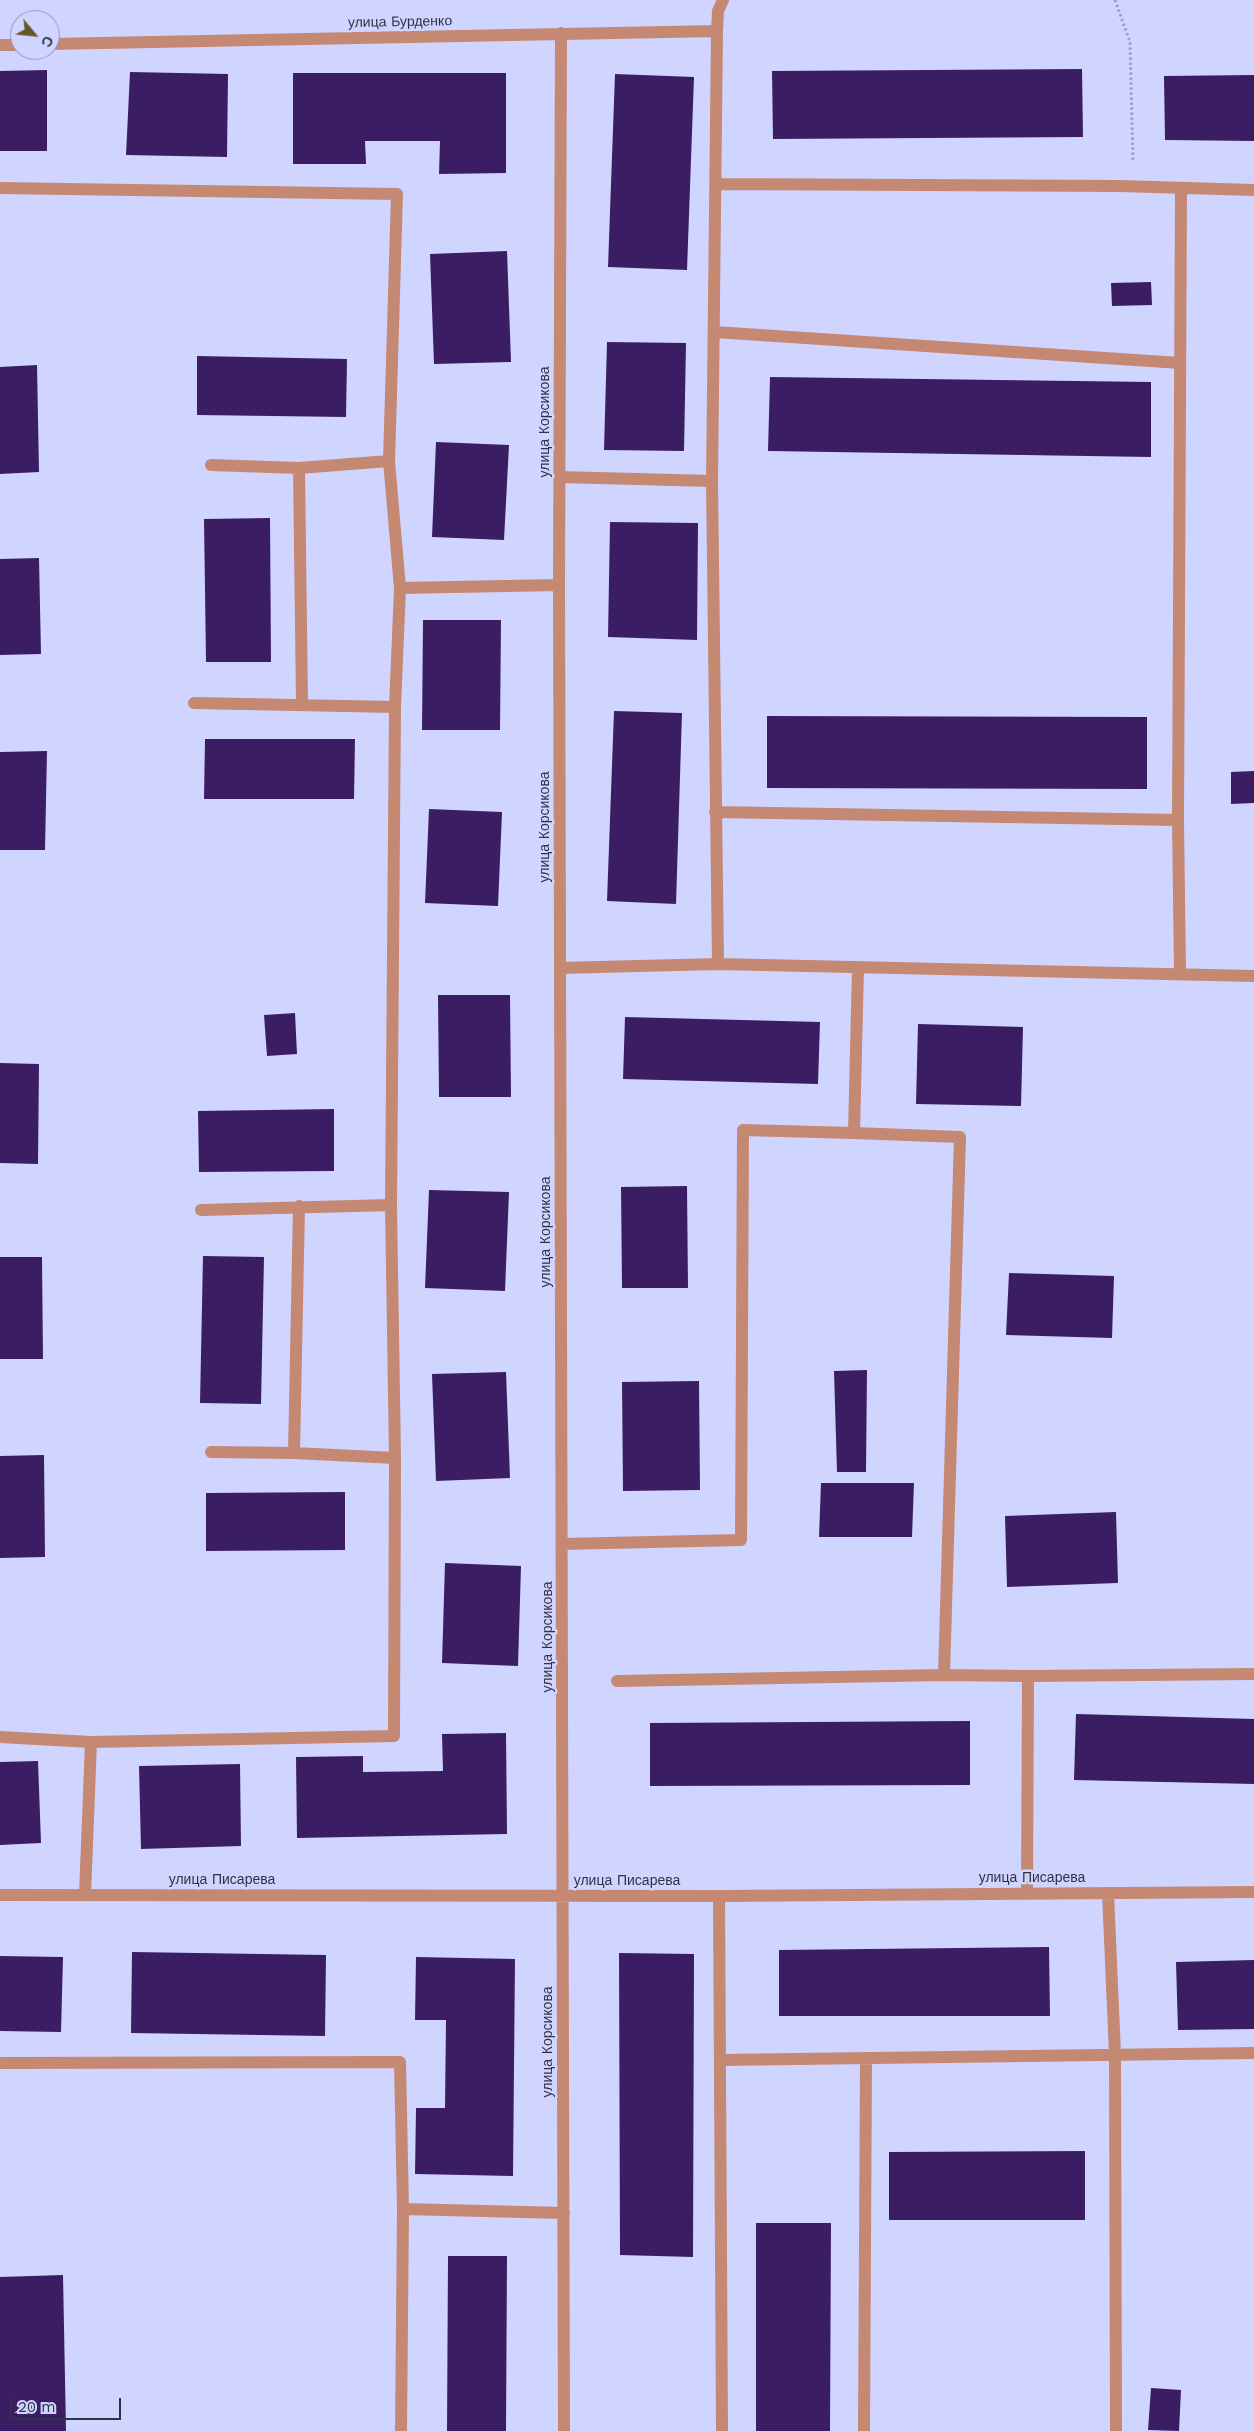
<!DOCTYPE html>
<html>
<head>
<meta charset="utf-8">
<style>
	body { margin:0 }
	#map { position:relative; width:1254px; height:2431px; overflow:hidden; background:#d0d5ff; font-family:"Work Sans",sans-serif }
	canvas { display:block }
	.north { position:absolute; left:10px; top:10px; width:50px; height:50px; box-sizing:border-box; background:#d0d5ff; border:1px solid #9094b5; border-radius:50%; rotate:118deg; font-size:14px; font-weight:700; line-height:20px; text-align:center; color:#2f3246 }
	.north::after { content:''; display:block; margin:auto; width:18px; height:22px; background:#635a27; clip-path:polygon(50% 0,100% 100%,50% 72%,0 100%) }
	.scale { position:absolute; left:10px; top:2398px; width:111px; height:22px; box-sizing:border-box; border:2px solid #2f3246; border-top:0; padding-left:6px; font-size:15px; line-height:18px; white-space:nowrap; color:#2f3246; -webkit-text-stroke:4px #d0d5ff; paint-order:stroke }
</style>
</head>
<body>
<div id="map">
<canvas width="1254" height="2431"></canvas>
<div class="north">С</div>
<div class="scale">20 m</div>
</div>
<script>
const context = document.querySelector('canvas').getContext('2d');
context.lineJoin = 'round';
function fillPath(path, color) { context.fillStyle = color; context.fill(path, 'evenodd'); }
const toPath = rows => new Path2D(rows.map(r => 'M' + r).join(''));
function strokePath(path, color, width, dash) { context.strokeStyle = color; context.lineWidth = width; context.lineCap = dash ? 'butt' : 'round'; context.setLineDash(dash || []); context.stroke(path); }
function drawText(font, color, halo, rows, align = 'center') {
  context.font = font + ' "Work Sans",sans-serif'; context.lineWidth = 5; context.setLineDash([]); context.textBaseline = 'middle'; context.strokeStyle = halo; context.fillStyle = color; for (const [text, x, y, turn = 0] of rows) {
    context.save(); context.translate(x, y); context.rotate((+turn || 0) * Math.PI / 180); context.textAlign = isNaN(turn) ? turn : align; if (halo) context.strokeText(text, 0, 0); context.fillText(text, 0, 0); context.restore();
  }
}
fillPath(toPath([
	[1082,69,1083,137,773,139,772,71],
	[47,70,47,151,0,151,0,71],
	[130,72,228,74,227,157,126,155],
	[293,73,506,73,506,173,439,174,440,141,365,141,366,164,293,164],
	[615,74,694,77,687,270,608,267],
	[1254,75,1254,141,1165,140,1164,76],
	[507,251,511,362,434,364,430,254],
	[1151,282,1152,305,1112,306,1111,283],
	[607,342,686,343,684,451,604,450],
	[197,356,347,359,346,417,197,415],
	[37,365,39,472,0,474,0,367],
	[770,377,1151,382,1151,457,768,451],
	[436,442,509,445,504,540,432,537],
	[270,518,271,662,206,662,204,519],
	[610,522,698,523,697,640,608,637],
	[39,558,41,654,0,655,0,559],
	[423,620,501,620,500,730,422,730],
	[614,711,682,713,676,904,607,901],
	[767,716,1147,717,1147,789,767,788],
	[205,739,355,739,354,799,204,799],
	[47,751,45,850,0,850,0,752],
	[1254,771,1254,803,1231,804,1231,772],
	[429,809,502,812,498,906,425,903],
	[438,995,510,995,511,1097,439,1097],
	[295,1013,297,1054,267,1056,264,1015],
	[625,1017,820,1022,818,1084,623,1079],
	[918,1024,1023,1027,1021,1106,916,1104],
	[0,1063,39,1064,38,1164,0,1163],
	[334,1109,334,1171,199,1172,198,1111],
	[687,1186,688,1288,622,1288,621,1187],
	[429,1190,509,1192,505,1291,425,1288],
	[203,1256,264,1257,261,1404,200,1403],
	[0,1257,42,1257,43,1359,0,1359],
	[1009,1273,1114,1276,1112,1338,1006,1335],
	[867,1370,866,1472,837,1472,834,1371],
	[506,1372,510,1478,436,1481,432,1374],
	[699,1381,700,1490,623,1491,622,1382],
	[44,1455,45,1557,0,1558,0,1456],
	[821,1483,914,1483,912,1537,819,1537],
	[345,1492,345,1550,206,1551,206,1493],
	[1116,1512,1118,1583,1007,1587,1005,1516],
	[445,1563,521,1566,518,1666,442,1663],
	[1076,1714,1254,1719,1254,1784,1074,1780],
	[970,1721,970,1785,650,1786,650,1723],
	[506,1733,507,1834,297,1838,296,1757,363,1756,363,1772,443,1771,442,1734],
	[38,1761,41,1843,0,1845,0,1762],
	[240,1764,241,1846,141,1849,139,1766],
	[1049,1947,1050,2016,779,2016,779,1950],
	[132,1952,326,1955,325,2036,131,2033],
	[619,1953,694,1954,693,2257,620,2255],
	[0,1956,63,1957,61,2032,0,2031],
	[416,1957,515,1959,513,2176,415,2174,416,2108,445,2108,446,2020,415,2020],
	[1254,1960,1254,2029,1178,2030,1176,1962],
	[1085,2151,1085,2220,889,2220,889,2152],
	[756,2223,831,2223,830,2431,756,2431],
	[448,2256,507,2256,506,2431,447,2431],
	[63,2275,66,2431,0,2431,0,2277],
	[1151,2388,1181,2390,1179,2431,1148,2430]
]), '#3b1d64');
strokePath(toPath([
	[1115,0,1130,42,1133,162]
]), '#9ca1c4', 3, [2.5, 2.5]);
strokePath(toPath([
	[717,31,712,481,718,964],
	[561,33,559,585,564,2431],
	[50,44,717,31,718,11,723,0],
	[0,45,20,45],
	[717,184,1120,186,1254,190],
	[0,188,397,194,389,461,400,588,395,707,391,1205,395,1458,394,1736,91,1742,0,1737],
	[715,332,1180,363],
	[211,465,299,468,302,704],
	[299,468,389,461],
	[560,477,712,481],
	[400,588,559,585],
	[194,703,395,707],
	[715,812,1178,820],
	[560,968,718,964,1254,976],
	[858,968,854,1133,960,1137,944,1675,1028,1676,1027,1893],
	[1180,973,1178,820,1181,190],
	[201,1210,391,1205],
	[211,1452,294,1453,395,1458],
	[294,1453,299,1206],
	[562,1544,741,1540,743,1130,854,1133],
	[1028,1676,1254,1674],
	[617,1681,944,1675],
	[1108,1893,1115,2054,1116,2431],
	[0,1895,719,1896,1254,1892],
	[85,1895,91,1742],
	[719,1896,722,2431],
	[720,2060,1254,2053],
	[0,2063,400,2062,403,2209,401,2431],
	[403,2209,564,2213],
	[864,2431,866,2058]
]), '#c48873', 12);
drawText('14px', '#2f3246', '#d0d5ff', [
	["улица Бурденко",400,22,-1],
	["улица Корсикова",545,422,-90],
	["улица Корсикова",545,827,-90],
	["улица Корсикова",546,1232,-90],
	["улица Корсикова",548,1637,-90],
	["улица Писарева",1032,1878],
	["улица Писарева",222,1880],
	["улица Писарева",627,1881],
	["улица Корсикова",548,2042,-90]
]);
</script>
</body>
</html>
